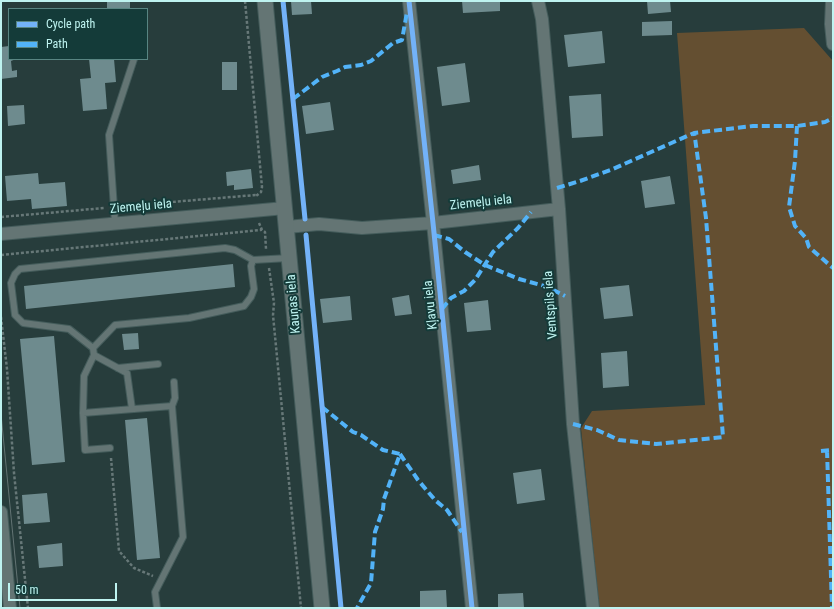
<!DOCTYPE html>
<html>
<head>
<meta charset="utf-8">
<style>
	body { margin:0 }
	#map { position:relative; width:834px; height:609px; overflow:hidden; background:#273d3c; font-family:"Roboto Condensed",sans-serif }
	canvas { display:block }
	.frame { position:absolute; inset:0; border:2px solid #bef3f0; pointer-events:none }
	.legend { position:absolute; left:8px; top:8px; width:140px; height:52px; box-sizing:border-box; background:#143b39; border:1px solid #588582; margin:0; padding:5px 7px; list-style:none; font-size:12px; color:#bef3f0 }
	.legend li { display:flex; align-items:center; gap:8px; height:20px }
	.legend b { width:20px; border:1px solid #588582 }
	.scale { position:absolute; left:8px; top:583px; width:109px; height:18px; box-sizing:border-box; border:2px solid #bef3f0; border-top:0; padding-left:5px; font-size:12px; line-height:14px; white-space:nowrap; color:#bef3f0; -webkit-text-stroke:3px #143b39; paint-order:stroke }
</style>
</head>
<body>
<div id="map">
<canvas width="834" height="609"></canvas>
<div class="frame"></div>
<ul class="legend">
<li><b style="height:5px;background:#73b2f8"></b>Cycle path</li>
<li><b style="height:5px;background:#52b3f8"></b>Path</li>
</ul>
<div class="scale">50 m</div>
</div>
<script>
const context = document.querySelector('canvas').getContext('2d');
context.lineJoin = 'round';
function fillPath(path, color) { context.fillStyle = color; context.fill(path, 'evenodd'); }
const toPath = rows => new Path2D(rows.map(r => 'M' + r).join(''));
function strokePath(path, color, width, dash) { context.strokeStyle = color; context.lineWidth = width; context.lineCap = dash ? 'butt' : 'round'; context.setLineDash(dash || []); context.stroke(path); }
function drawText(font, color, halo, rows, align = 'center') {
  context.font = font + ' "Roboto Condensed",sans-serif'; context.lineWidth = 4; context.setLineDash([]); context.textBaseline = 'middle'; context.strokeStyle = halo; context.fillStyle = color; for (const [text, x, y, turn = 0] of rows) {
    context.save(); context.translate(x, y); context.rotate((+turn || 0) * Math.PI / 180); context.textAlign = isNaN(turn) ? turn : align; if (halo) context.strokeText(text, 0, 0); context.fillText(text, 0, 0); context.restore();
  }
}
fillPath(toPath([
	[804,28,833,61,833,608,601,608,599,606,581,428,592,411,705,405,677,33]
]), '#644f31');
fillPath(toPath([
	[107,1,130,1,130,9,107,9],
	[291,1,311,1,312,14,292,15],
	[462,1,500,1,500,11,463,13],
	[647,1,670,1,671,12,648,14],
	[672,21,672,35,642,36,642,22],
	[602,31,605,63,568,67,564,35],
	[9,46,9,59,16,59,11,61,12,71,17,70,17,77,1,79,1,47],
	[89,59,114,59,116,82,105,83,107,109,83,111,80,79,91,78],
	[222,62,237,62,237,90,222,90],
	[465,63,470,102,442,106,437,67],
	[601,94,603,136,572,138,569,96],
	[330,102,334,130,306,134,302,106],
	[24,105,25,124,8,126,7,106],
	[479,165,481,180,453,184,451,170],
	[251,169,253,188,234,190,234,185,227,186,226,172],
	[38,173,39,184,65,182,67,206,32,209,31,199,7,201,5,176],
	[670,176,675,204,645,208,641,181],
	[233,264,235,287,26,309,24,286],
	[629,285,633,316,604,319,600,288],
	[409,295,412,314,395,316,392,298],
	[350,296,352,320,323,323,320,299],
	[488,300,491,330,467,332,464,303],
	[138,333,139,349,124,350,122,334],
	[54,336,65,462,32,465,20,339],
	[627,351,629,386,603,388,601,353],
	[147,418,160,558,137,560,125,420],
	[541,469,545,500,517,504,513,473],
	[47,493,50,522,24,524,22,495],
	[62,543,63,566,39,568,37,546],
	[446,590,447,608,420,608,420,591],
	[523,593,524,608,498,608,498,594]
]), '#6e8b8e');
const service = toPath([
	[115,223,109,135,134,59],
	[93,348,115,325,189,318,244,306,251,297,254,289,251,266,253,260],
	[94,355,127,373,132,409],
	[118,368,158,364],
	[83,413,172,406],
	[110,448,85,450,83,413,84,376,94,355,93,348,69,329,23,323,15,315,11,283,15,274,20,269,225,248,235,250,253,260,289,258],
	[157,608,155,592,183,537,172,406,175,398,174,382]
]);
const minor = toPath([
	[409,1,433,223,472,608],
	[538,1,542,19,559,209,573,424,593,608],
	[832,1,831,24,833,44],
	[287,227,319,224,362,228,433,223,559,209],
	[1,234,285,208],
	[1,512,10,608]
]);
const tertiary = toPath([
	[265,1,322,608]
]);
strokePath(service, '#445c5b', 8);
strokePath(minor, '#445c5b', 14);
strokePath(tertiary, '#445c5b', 17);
strokePath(toPath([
	[245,1,262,187,261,192,256,196],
	[123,206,256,195],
	[1,217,104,208],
	[259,223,262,230,265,232,266,249],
	[1,255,261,230],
	[269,268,274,303,273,315,301,608],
	[1,317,7,369,14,473,28,608],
	[111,458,119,551,134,568,153,576]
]), '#677878', 2.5, [3, 2]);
strokePath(service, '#647574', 6);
strokePath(minor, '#647574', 12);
strokePath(tertiary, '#647574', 15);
strokePath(toPath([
	[1,414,20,608]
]), '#627373', 1);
strokePath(toPath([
	[293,99,322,77,337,71,345,67,361,65,371,61,393,43,402,40,407,12],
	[797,126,795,161,789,207,795,226,806,238,809,247,833,268],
	[557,188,580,181,613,169,694,133,753,126,797,126,825,122,833,118],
	[434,235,449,239,465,252,485,265,519,279,548,287,565,296],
	[442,309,451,298,464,291,475,280,493,252,518,228,531,212],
	[322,407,353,432,361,435,383,450,400,454,384,499,383,509,375,532,371,583,357,608],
	[573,424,597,430,619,440,656,444,723,437,706,218,695,138,694,133],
	[827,450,832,608],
	[821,451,833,450],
	[400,454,418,480,435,500,447,510,462,532]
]), '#52b3f8', 4, [8, 4]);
strokePath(toPath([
	[283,1,305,219],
	[409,1,433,223,472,608],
	[306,235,341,608]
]), '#73b2f8', 5);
drawText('13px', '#bef3f0', '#143b39', [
	["Ziemeļu iela",481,203,-6],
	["Ziemeļu iela",141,207,-5],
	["Kauņas iela",294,304,-95],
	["Kļavu iela",431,305,-96],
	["Ventspils iela",551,305,-94]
]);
</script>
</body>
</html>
